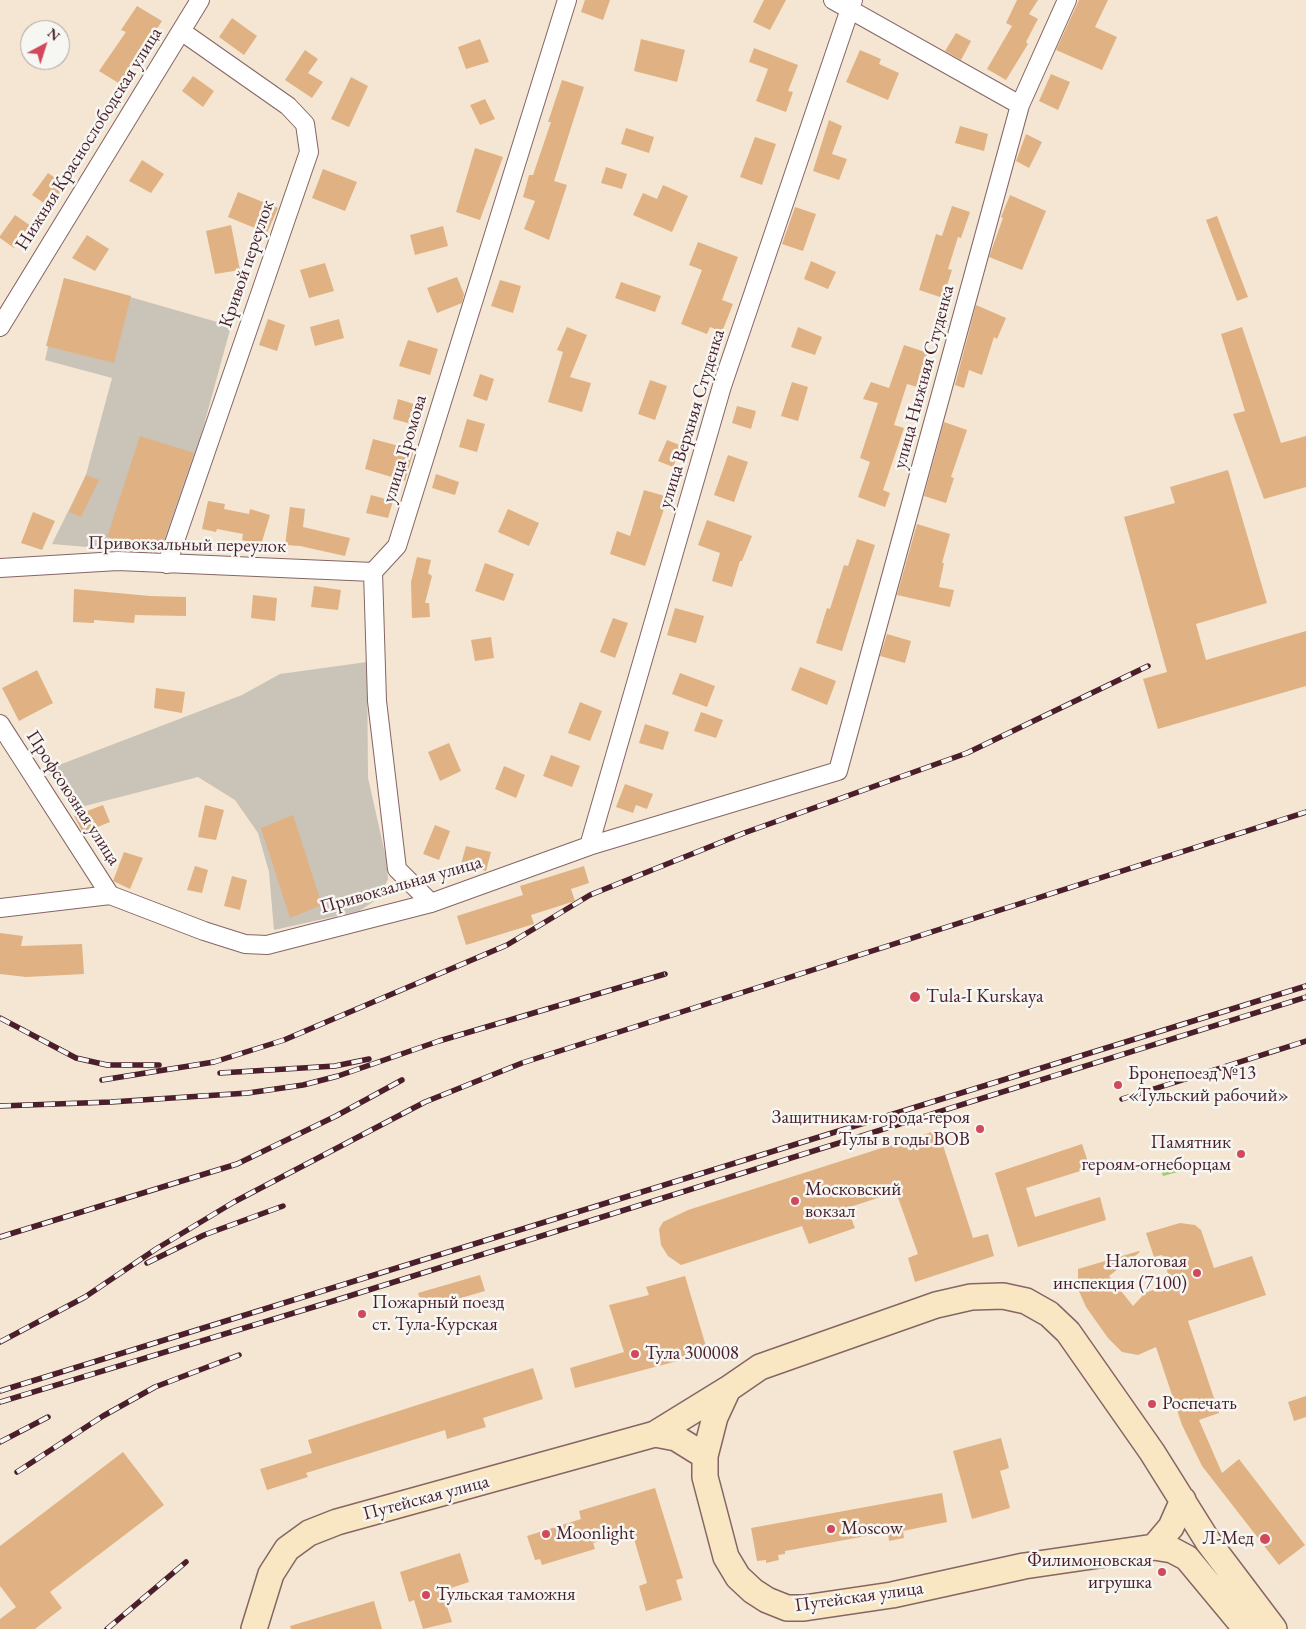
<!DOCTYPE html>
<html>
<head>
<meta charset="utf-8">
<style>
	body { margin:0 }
	#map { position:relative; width:1306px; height:1629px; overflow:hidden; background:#f4e6d2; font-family:"EB Garamond",serif }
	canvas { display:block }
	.north { position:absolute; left:20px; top:20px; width:50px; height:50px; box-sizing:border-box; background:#f6f6f2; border:1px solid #b1a0a2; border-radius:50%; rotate:40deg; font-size:14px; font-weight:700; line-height:20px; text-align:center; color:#4a1f2b }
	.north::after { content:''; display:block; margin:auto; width:18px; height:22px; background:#d1495b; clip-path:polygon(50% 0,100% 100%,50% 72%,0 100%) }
</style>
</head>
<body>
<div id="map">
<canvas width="1306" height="1629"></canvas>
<div class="north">N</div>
</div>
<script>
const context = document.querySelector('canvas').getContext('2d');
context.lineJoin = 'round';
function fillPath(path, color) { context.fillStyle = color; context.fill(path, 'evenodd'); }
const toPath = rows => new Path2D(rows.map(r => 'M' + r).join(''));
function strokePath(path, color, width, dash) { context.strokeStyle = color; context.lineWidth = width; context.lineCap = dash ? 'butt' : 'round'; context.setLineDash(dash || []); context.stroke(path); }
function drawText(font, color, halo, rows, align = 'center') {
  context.font = font + ' "EB Garamond",serif'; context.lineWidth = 5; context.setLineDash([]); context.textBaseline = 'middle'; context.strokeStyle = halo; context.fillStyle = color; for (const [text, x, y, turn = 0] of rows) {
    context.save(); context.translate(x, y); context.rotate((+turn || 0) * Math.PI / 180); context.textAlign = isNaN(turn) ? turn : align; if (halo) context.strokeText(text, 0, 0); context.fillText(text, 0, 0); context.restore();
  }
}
fillPath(toPath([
	[64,278,231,326,196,454,164,552,116,540,111,549,52,544,86,475,112,378,45,360],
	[367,662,368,778,386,858,388,879,379,898,359,911,274,930,269,872,258,833,235,800,198,777,73,809,46,770,242,695,280,674]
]), '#c9c3b8');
fillPath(toPath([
	[1174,1160,1178,1172,1163,1176,1159,1165]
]), '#a2ca75');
fillPath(toPath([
	[585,0,610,0,603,20,581,12],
	[764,0,786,0,770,30,753,22],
	[1017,0,1038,0,1029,14,1038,19,1026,42,1028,44,1006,80,987,69,1012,26,1006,23],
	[1079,0,1108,0,1095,27,1117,37,1102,70,1056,50],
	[137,6,162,21,120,84,99,71,126,32,121,30],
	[232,18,257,36,244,55,219,37],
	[956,33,971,41,961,60,945,51],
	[480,39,489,62,466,69,458,47],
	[641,39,685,50,677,82,634,71],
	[754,48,798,65,788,91,793,92,786,112,756,101,768,69,749,62],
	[305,50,318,59,308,73,323,82,312,98,285,80],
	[860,50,881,59,879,64,899,73,888,100,846,82],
	[1051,74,1070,82,1058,110,1039,101],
	[193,76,214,91,203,107,182,91],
	[351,77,368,86,349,127,331,119],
	[562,80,584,87,554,181,567,185,549,240,524,229,535,201,523,197,529,175,533,175,551,122,548,122],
	[485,99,495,119,480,125,470,105],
	[829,120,842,126,832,154,847,159,839,180,813,171],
	[960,126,988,134,984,151,955,143],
	[626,128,654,137,649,153,621,144],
	[1026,134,1042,142,1029,168,1016,161],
	[755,137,776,144,762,185,740,177],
	[475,148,503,157,480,220,456,212],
	[142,160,164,174,151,193,129,181],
	[606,167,627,174,622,189,601,183],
	[323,169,357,182,345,211,312,198],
	[48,173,67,186,51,208,32,195],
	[663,185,688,196,672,232,633,215,643,193,657,199],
	[238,192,278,208,267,233,228,217],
	[1010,195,1046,211,1022,270,989,257,1003,218,1001,217],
	[952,206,970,212,961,238,958,237,948,269,952,270,943,298,919,290,936,234,942,236],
	[795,207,816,214,803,251,782,244],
	[15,215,31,226,14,248,0,238,0,236],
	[1217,216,1248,297,1237,301,1206,220],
	[231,225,240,270,215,274,206,231],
	[443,226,448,246,415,255,410,235],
	[87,235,109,249,95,271,72,258],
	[698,242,738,257,722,300,733,304,722,332,710,327,707,334,681,324,702,270,689,265],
	[811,261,836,272,828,289,804,279],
	[325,263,334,291,309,298,300,270],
	[457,277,464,294,462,303,437,313,427,288],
	[64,278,131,296,114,363,46,346],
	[500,280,521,286,513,313,491,306],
	[621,282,661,296,655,312,615,298],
	[976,305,1006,318,997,339,994,337,982,375,969,370,964,388,955,385],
	[268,319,285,325,277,351,259,345],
	[339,319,344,338,315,346,310,327],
	[567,327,587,335,570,377,591,383,582,412,548,402,563,352,557,350],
	[798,327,822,337,815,355,791,347],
	[1242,327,1281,443,1306,436,1306,487,1264,499,1233,414,1245,411,1221,334],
	[408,340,438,349,430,375,399,366],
	[904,345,928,353,917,387,907,384,894,425,904,428,883,490,890,493,885,507,858,497,870,462,860,458,878,403,863,399,871,382,889,388],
	[480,374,494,379,487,401,473,396],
	[650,380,667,386,655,420,638,414],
	[792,382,808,387,798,421,781,416],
	[398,399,420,406,415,425,393,419],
	[737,406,756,411,751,429,732,423],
	[467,419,485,424,477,452,459,447],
	[944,422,967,430,951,477,954,478,946,503,924,496],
	[140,436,194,453,160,551,107,537],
	[373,439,414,450,405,481,365,469],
	[667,440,682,446,673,467,658,461],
	[728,455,748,462,734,502,714,495],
	[1228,470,1267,603,1196,624,1206,660,1306,631,1306,686,1158,729,1143,679,1167,672,1124,517,1175,503,1170,487],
	[436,474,459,482,455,495,432,488],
	[86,475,99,480,81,517,69,512],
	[644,490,668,497,645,566,610,554,617,531,630,536],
	[371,495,393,501,388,518,366,513],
	[208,501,225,504,224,509,249,514,250,509,270,515,261,545,242,540,243,534,217,529,216,532,202,529],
	[290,507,305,509,303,527,350,538,345,556,300,546,285,545],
	[508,509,539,523,529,546,498,532],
	[33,512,55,521,42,550,21,543],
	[707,520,752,536,742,561,740,561,732,587,712,581,720,553,698,545],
	[917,524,950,534,942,563,944,563,939,587,954,590,950,607,897,595],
	[857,539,875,545,842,651,816,643,827,608,830,609,844,565,848,566],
	[417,557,431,560,428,573,432,576,425,603,429,603,430,617,412,618,411,582],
	[485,563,514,574,504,601,475,591],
	[314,586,341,590,338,610,311,607],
	[74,589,150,596,186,597,186,616,135,615,134,623,94,620,94,623,73,622],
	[253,595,277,598,275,621,251,618],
	[675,608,704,616,696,643,667,635],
	[613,618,628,623,615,658,600,652],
	[887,634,911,641,905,663,880,656],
	[491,637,494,658,475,661,471,640],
	[800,667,836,681,827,705,791,690],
	[37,670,53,703,19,721,2,688],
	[680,673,715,686,707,707,672,694],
	[156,688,185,692,182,713,154,708],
	[580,702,602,711,590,741,568,733],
	[701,712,723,720,716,738,694,731],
	[645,724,669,732,663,750,639,743],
	[449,743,461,771,440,781,428,752],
	[551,755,580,766,572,787,543,776],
	[504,766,525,775,516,798,495,789],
	[625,784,653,794,647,809,636,805,633,813,616,807],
	[103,805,110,822,83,833,74,816],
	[205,805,224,810,216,840,198,837],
	[293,815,322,905,290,918,261,828],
	[435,825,450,831,439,860,423,854],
	[466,846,491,852,486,871,461,864],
	[124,852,143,858,130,889,113,881],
	[195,866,208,870,202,893,187,890],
	[584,866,589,883,571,889,575,901,531,915,534,924,466,945,457,916,523,895,520,886],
	[232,876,247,880,240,910,224,906],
	[0,933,23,936,21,946,82,944,84,974,26,977,0,974],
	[938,1130,973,1238,988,1234,994,1256,915,1282,908,1258,918,1254,896,1192,847,1208,855,1228,809,1244,802,1226,681,1265,668,1256,661,1245,659,1229,663,1222,688,1210],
	[1082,1144,1090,1168,1026,1188,1035,1217,1100,1197,1106,1220,1018,1247,995,1173],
	[1180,1223,1195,1225,1201,1230,1214,1268,1252,1256,1266,1295,1188,1321,1219,1413,1199,1420,1222,1473,1239,1459,1305,1545,1279,1565,1202,1466,1182,1425,1156,1347,1138,1355,1122,1352,1108,1338,1086,1307,1078,1289,1078,1269,1139,1251,1140,1252,1109,1276,1133,1306,1145,1293,1171,1283,1162,1255,1154,1257,1146,1233],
	[480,1275,485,1291,423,1309,418,1293],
	[685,1276,708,1353,575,1388,570,1368,624,1352,609,1305,649,1295,646,1287],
	[533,1368,543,1399,483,1418,486,1427,447,1439,445,1430,306,1473,308,1477,267,1490,260,1469,312,1453,308,1440],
	[1306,1396,1306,1417,1294,1421,1288,1402],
	[1001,1438,1009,1468,1000,1471,1010,1508,972,1519,953,1451],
	[123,1452,164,1505,50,1592,62,1608,35,1629,0,1629,0,1619,16,1607,0,1586,0,1546],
	[655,1488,683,1578,676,1580,682,1600,646,1611,639,1586,647,1583,632,1532,593,1543,595,1549,542,1565,540,1559,535,1560,527,1536,581,1519,579,1511],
	[942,1493,947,1522,903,1531,904,1538,889,1541,888,1532,785,1551,785,1554,778,1555,779,1560,766,1563,766,1560,757,1561,751,1528],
	[460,1553,469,1582,442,1591,452,1622,423,1629,414,1600,409,1602,400,1572],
	[374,1601,382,1629,291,1629,290,1626]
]), '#e0b283');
const street = toPath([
	[833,0,1020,105],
	[0,327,200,0],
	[167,564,309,152,305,124,288,106,181,31],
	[0,568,118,561,373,572],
	[0,724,110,895],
	[589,846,722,386,853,0],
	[431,903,397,869,377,701,373,572,397,546,567,0],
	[0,908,110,895,204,931,245,944,267,945,431,903,589,846,838,771,1020,105,1067,0]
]);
const secondary = toPath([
	[728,1389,715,1417,705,1456,705,1477,726,1557,738,1577,753,1591,767,1600,787,1608,804,1608,892,1595,1024,1566,1154,1547,1172,1550,1187,1558,1246,1629],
	[655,1434,676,1438,705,1456],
	[1154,1547,1171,1527,1183,1500],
	[254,1629,271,1574,287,1549,309,1533,337,1522,655,1434,728,1389,760,1367,936,1305,971,1297,1003,1296,1026,1301,1049,1314,1068,1332,1152,1452,1209,1543,1274,1629]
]);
strokePath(street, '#866565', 20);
strokePath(secondary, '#866565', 28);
strokePath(street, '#fff', 18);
strokePath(secondary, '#f9e7c3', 25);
const rail = toPath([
	[0,1018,76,1058,107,1065,159,1065],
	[220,1073,335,1066,369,1059],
	[102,1080,214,1062,284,1040,507,945,590,895,744,833,967,753,1148,666],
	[1122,1099,1306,1041],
	[0,1106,111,1102,248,1093,303,1085,338,1076,439,1041,665,974],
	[0,1237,237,1164,336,1116,402,1080],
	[147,1263,204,1235,283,1206],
	[0,1342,85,1297,156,1249,234,1202,425,1102,522,1063,1306,812],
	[0,1391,1306,986],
	[0,1402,330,1302,1306,997],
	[0,1442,48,1417],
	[17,1472,103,1416,155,1387,239,1355],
	[107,1629,186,1562]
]);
strokePath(rail, '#4a1f2b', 5.5);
strokePath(rail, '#f6f6f2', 4, [11]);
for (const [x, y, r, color] of [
	[915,997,6,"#d1495b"],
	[1118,1085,5,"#d1495b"],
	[980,1129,5,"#d1495b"],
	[1241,1154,5,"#d1495b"],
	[795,1201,5,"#d1495b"],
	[1197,1273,5,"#d1495b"],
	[362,1314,5,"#d1495b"],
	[635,1354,5,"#d1495b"],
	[1152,1404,5,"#d1495b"],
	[831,1529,5,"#d1495b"],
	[546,1534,5,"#d1495b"],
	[1265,1539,6,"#d1495b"],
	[1162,1572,5,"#d1495b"],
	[426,1595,5,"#d1495b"]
]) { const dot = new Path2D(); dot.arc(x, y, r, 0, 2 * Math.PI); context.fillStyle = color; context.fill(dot); strokePath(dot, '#f6f6f2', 2); }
drawText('19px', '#4a1f2b', '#f6f6f2', [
	["Нижняя Краснослободская улица",89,139,-58],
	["Кривой переулок",247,264,-71],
	["улица Нижняя Cтуденкa",924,377,-75],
	["улица Верхняя Cтуденка",692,419,-73],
	["улица Громова",405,449,-73],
	["Привокзальный переулок",187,545,1],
	["Профсоюзная улица",73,798,57],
	["Привокзальная улица",401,885,-16],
	["Путейская улица",426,1498,-15],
	["Путейская улица",859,1597,-8]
]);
drawText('19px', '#4a1f2b', '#f6f6f2', [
	["Tula-I Kurskaya",926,997],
	["Бронепоезд №13",1128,1074],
	["«Тульский рабочий»",1128,1096],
	["Защитникам города-героя",970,1118,"right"],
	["Тулы в годы ВОВ",970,1140,"right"],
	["Памятник",1231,1143,"right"],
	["героям-огнеборцам",1231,1165,"right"],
	["Московский",805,1190],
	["вокзал",805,1212],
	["Налоговая",1187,1262,"right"],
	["инспекция (7100)",1187,1284,"right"],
	["Пожарный поезд",372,1303],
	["ст. Тула-Курская",372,1325],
	["Тула 300008",645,1354],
	["Роспечать",1162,1404],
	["Moscow",841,1529],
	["Moonlight",556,1534],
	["Л-Мед",1254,1539,"right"],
	["Филимоновская",1152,1561,"right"],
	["игрушка",1152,1583,"right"],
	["Тульская таможня",436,1595]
], 'left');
</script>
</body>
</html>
